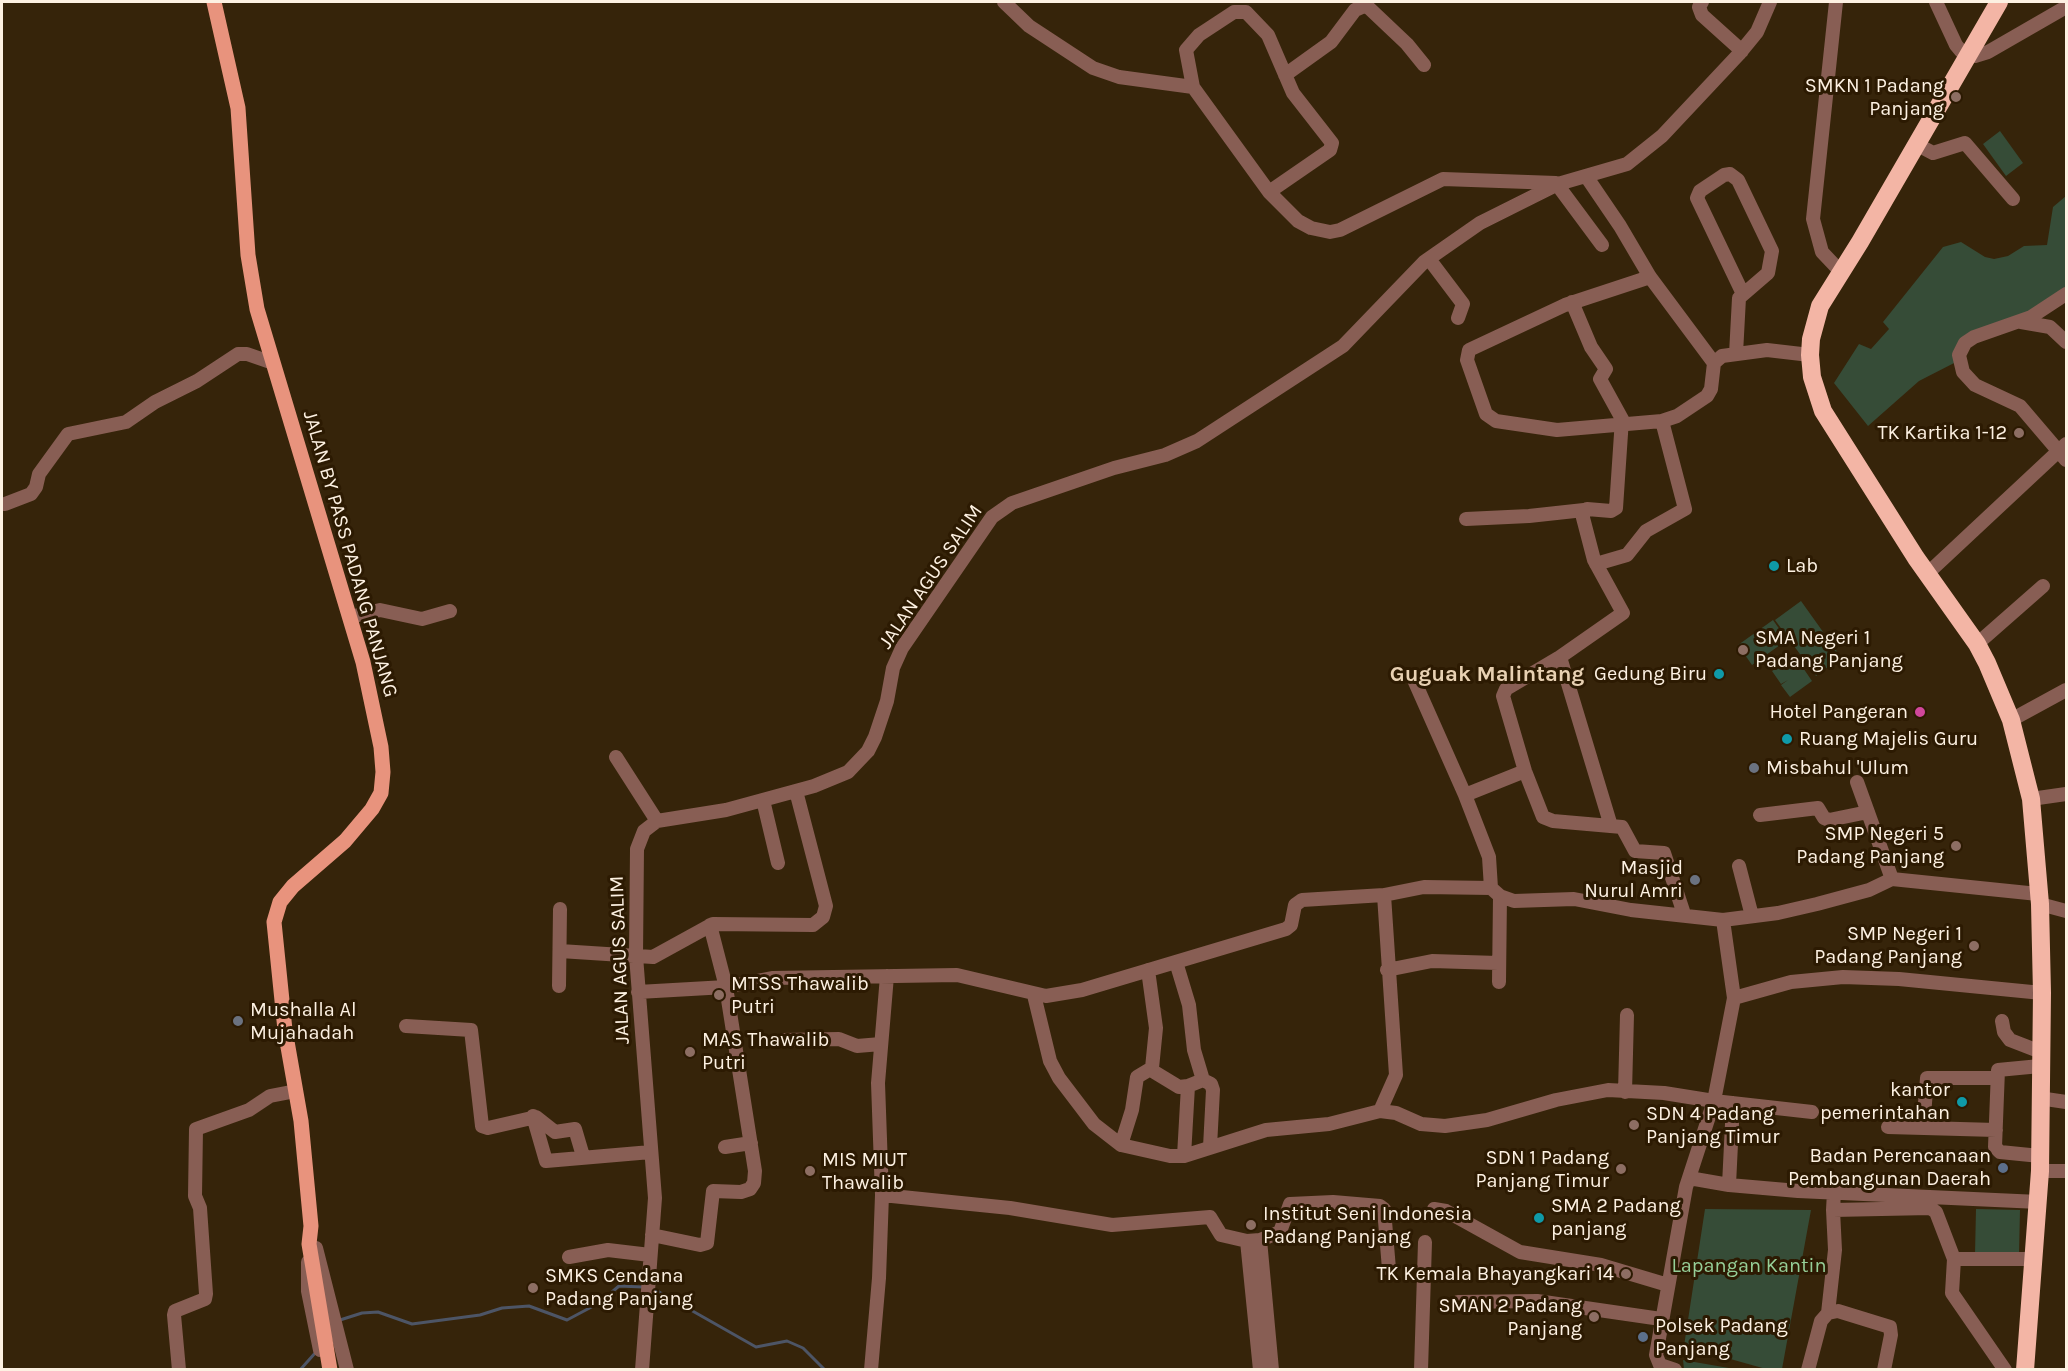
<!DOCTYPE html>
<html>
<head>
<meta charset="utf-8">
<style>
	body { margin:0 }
	#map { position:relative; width:2068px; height:1371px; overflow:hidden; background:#36240a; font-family:Karla,sans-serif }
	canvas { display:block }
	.frame { position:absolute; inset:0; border:3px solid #fdf1e2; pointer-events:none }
</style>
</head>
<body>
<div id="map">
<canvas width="2068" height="1371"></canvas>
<div class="frame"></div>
</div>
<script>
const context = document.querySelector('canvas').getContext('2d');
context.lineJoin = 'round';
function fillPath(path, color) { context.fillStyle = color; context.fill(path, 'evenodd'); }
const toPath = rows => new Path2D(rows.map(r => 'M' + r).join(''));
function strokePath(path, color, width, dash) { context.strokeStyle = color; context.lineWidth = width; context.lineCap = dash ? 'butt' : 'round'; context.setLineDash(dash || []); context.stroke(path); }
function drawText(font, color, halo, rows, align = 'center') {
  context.font = font + ' Karla,sans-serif'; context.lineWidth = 6; context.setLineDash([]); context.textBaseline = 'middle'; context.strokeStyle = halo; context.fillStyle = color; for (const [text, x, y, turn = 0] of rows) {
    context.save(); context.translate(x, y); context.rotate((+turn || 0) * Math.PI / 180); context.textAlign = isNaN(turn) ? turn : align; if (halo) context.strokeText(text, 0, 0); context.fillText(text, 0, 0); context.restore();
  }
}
fillPath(toPath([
	[2000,131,2023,163,2006,176,1983,144],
	[2066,196,2066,296,1977,334,1958,361,1919,381,1868,426,1834,383,1859,344,1871,349,1889,329,1883,322,1943,247,1961,242,1985,257,1994,259,2008,256,2024,246,2047,245,2053,207],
	[1801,601,1841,657,1816,676,1775,620],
	[1773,620,1787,640,1752,665,1738,645],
	[1795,656,1812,681,1790,697,1781,685,1788,680,1781,684,1772,671],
	[1705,1209,1811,1210,1782,1369,1766,1369,1684,1346],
	[1976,1209,2020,1210,2019,1255,1975,1254],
	[1683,1360,1723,1367,1735,1369,1684,1369]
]), '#364c37');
strokePath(toPath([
	[652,1288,756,1347,787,1341,803,1348,825,1370],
	[340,1320,362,1313,378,1312,412,1324,480,1315,502,1308,529,1306,567,1320,599,1303,619,1286,643,1287],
	[300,1370,316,1352]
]), '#4d5566', 3);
strokePath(toPath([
	[1004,2,1029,26,1093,68,1119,77,1193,87,1269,192,1298,221,1311,228,1330,232,1340,230,1443,179,1556,183,1602,245],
	[1702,2,1699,7,1702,15,1742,51],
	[1836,2,1813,219,1822,252,1840,271],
	[1936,2,1956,45,1961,51,1975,56,1988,52,2066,7],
	[1285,75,1331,42,1355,10,1364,6,1369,8,1407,44,1424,65],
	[1193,87,1186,50,1199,35,1234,12,1246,12,1268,35,1293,93,1332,143,1330,150,1269,192],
	[1916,144,1933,153,1965,143,2013,199],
	[1586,176,1620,226,1650,277,1714,363],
	[1429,259,1463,304,1458,318],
	[1650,277,1565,305,1469,350,1467,360,1486,414,1496,421,1557,430,1662,421,1677,416,1707,396,1711,389,1714,363,1722,356,1767,350,1810,355],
	[2066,294,2031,317,1974,337,1965,343,1959,355,1963,372,1975,385,2020,406,2066,460],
	[1572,302,1591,347,1606,369,1600,379,1622,419,1616,508,1611,511,1587,509,1582,514,1594,560,1623,613,1560,657,1506,689,1503,696,1525,771,1543,817,1553,821,1622,827,1635,851,1664,853,1684,914],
	[2021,322,2050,327,2066,342],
	[1736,354,1739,298,1768,273,1772,251,1738,180,1730,174,1724,175,1700,191,1697,198,1743,294],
	[5,504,31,494,36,487,39,474,68,434,126,422,155,402,197,381,238,354,247,354,273,363],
	[1466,519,1529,516,1584,510],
	[1596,564,1627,555,1646,531,1685,509,1662,421],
	[1928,573,2066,444],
	[350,617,380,610,422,619,450,611],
	[1977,644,2043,586],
	[1560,657,1611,826],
	[1414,680,1465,795,1489,857,1491,888],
	[2011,720,2066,690],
	[616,757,657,821],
	[1857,782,1892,879],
	[1465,795,1525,771],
	[2031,799,2066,794],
	[763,800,778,863],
	[1760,815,1818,808,1824,818,1829,820,1868,812],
	[1739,866,1752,916],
	[2040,904,2066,911],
	[1723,920,1778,913,1817,904,1869,890,1892,879,2038,894],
	[560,951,653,957,713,924,813,925,823,917,826,906,796,791],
	[1176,962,1189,1005,1194,1050,1203,1080],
	[1387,970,1432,961,1498,963],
	[1499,982,1500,896],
	[559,986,560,909],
	[638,992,726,987,772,978,957,975,1046,996,1082,990,1286,929,1291,925,1295,905,1302,900,1384,895,1424,887,1491,888,1500,896,1514,901,1574,899,1631,910,1723,920,1734,998,1714,1101,1686,1187,1656,1355,1660,1365,1675,1370],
	[1034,995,1050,1061,1059,1078,1094,1124,1121,1145,1170,1156,1184,1156,1266,1130,1329,1124,1380,1111,1396,1075,1384,895],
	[1734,998,1791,982,1843,977,1899,979,2042,993],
	[2002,1021,2004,1032,2010,1040,2041,1052],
	[406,1026,471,1030,482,1126,488,1128,536,1117,555,1132,575,1129,583,1156],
	[783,1040,839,1039,857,1046,881,1044],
	[1151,1070,1179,1087,1188,1086],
	[1625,1092,1627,1015],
	[2039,1098,2066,1102],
	[1380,1111,1396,1113,1421,1124,1445,1126,1487,1120,1556,1100,1608,1090,1664,1093,1714,1101,1812,1112],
	[533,1116,546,1161,651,1152],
	[1888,1127,1996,1130],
	[1923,1128,1927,1078,1996,1078],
	[1121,1145,1132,1110,1137,1077,1152,1068,1156,1028,1148,970],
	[725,1147,751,1143],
	[1184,1156,1188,1086,1203,1080,1211,1084,1213,1090,1210,1147],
	[2040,1156,2000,1152,1995,1147,1998,1070,2040,1066],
	[2040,1171,2066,1171],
	[1689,1178,1729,1185,1798,1191,2039,1202],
	[1729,1185,1733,1103],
	[1834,1192,1833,1210,1930,1208,1936,1212,1954,1259,1952,1293,2005,1370],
	[882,1195,1010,1208,1112,1225,1210,1217,1221,1235,1247,1241,1260,1240,1280,1232,1290,1204,1333,1202,1380,1206,1384,1209,1389,1269],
	[1434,1209,1446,1211,1520,1252,1601,1265,1668,1285],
	[652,1235,700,1245,707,1243,713,1191,741,1192,750,1189,754,1183,755,1171,726,987,710,925],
	[1260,1240,1272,1370],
	[1247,1241,1260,1370],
	[316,1248,347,1370],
	[569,1257,608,1250,650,1255],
	[1954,1259,2034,1259],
	[308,1262,308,1291,320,1350],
	[1458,1302,1537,1301,1661,1319],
	[1828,1313,1835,1250,1833,1210],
	[179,1370,174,1315,175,1311,205,1299,206,1294,200,1208,195,1196,196,1129,249,1110,270,1096,296,1091],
	[642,1370,655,1198,636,956,637,849,644,831,657,821,726,810,814,786,848,772,868,751,875,737,887,701,893,668,902,648,992,517,1012,503,1114,468,1165,455,1197,441,1343,346,1424,262,1480,223,1558,184,1627,164,1662,136,1739,54,1757,32,1770,2],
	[871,1370,879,1278,882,1195,878,1083,887,976],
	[1421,1370,1425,1242],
	[1808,1370,1821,1321,1828,1313,1838,1311,1890,1327,1891,1335,1884,1370]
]), '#885e54', 14);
strokePath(toPath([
	[214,2,238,108,248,255,257,309,363,662,381,747,383,772,381,793,372,809,345,841,293,886,280,902,274,922,285,1030,301,1121,311,1226,309,1244,330,1370]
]), '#e8937d', 15);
strokePath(toPath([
	[1999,2,1860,242,1820,306,1811,339,1810,355,1812,377,1823,411,1916,558,1977,644,1987,663,2011,720,2031,799,2040,904,2042,993,2040,1171,2025,1370]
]), '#f3b5a5', 18);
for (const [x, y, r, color] of [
	[1956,97,6,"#8d6e63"],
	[2019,433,6,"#8d6e63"],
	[1774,566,6,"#0f9aa8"],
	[1743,650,6,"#8d6e63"],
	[1719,674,6,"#0f9aa8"],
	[1920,712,6,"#d1479c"],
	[1787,739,6,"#0f9aa8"],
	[1754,768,6,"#6b7280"],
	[1956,846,6,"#8d6e63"],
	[1695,880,6,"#6b7280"],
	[1974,946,6,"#8d6e63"],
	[719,995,6,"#8d6e63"],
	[238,1021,6,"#6b7280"],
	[690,1052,6,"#8d6e63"],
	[1962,1102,6,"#0f9aa8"],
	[1634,1125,6,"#8d6e63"],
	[2003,1168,6,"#5c6f8a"],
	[1621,1169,6,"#8d6e63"],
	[810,1171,6,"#8d6e63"],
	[1539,1218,6,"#0f9aa8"],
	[1251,1225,6,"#8d6e63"],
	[1626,1274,6,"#8d6e63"],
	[533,1288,6,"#8d6e63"],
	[1594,1317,6,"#8d6e63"],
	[1643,1337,6,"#5c6f8a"]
]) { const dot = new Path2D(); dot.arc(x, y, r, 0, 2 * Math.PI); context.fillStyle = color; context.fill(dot); strokePath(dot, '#2c1a02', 2); }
drawText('20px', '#fdf1e2', '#2c1a02', [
	["SMKN 1 Padang",1944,86,"right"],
	["Panjang",1944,109,"right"],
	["TK Kartika 1-12",2007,433,"right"],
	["Lab",1786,566],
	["SMA Negeri 1",1755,638],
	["Padang Panjang",1755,661],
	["Gedung Biru",1707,674,"right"],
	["Hotel Pangeran",1908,712,"right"],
	["Ruang Majelis Guru",1799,739],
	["Misbahul 'Ulum",1766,768],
	["SMP Negeri 5",1944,834,"right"],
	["Padang Panjang",1944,857,"right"],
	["Masjid",1683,868,"right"],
	["Nurul Amri",1683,891,"right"],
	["SMP Negeri 1",1962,934,"right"],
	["Padang Panjang",1962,957,"right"],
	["MTSS Thawalib",731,984],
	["Putri",731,1007],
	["Mushalla Al",250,1010],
	["Mujahadah",250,1033],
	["MAS Thawalib",702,1040],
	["Putri",702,1063],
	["kantor",1950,1090,"right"],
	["pemerintahan",1950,1113,"right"],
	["SDN 4 Padang",1646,1114],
	["Panjang Timur",1646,1137],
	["Badan Perencanaan",1991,1156,"right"],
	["Pembangunan Daerah",1991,1179,"right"],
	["SDN 1 Padang",1609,1158,"right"],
	["Panjang Timur",1609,1181,"right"],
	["MIS MIUT",822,1160],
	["Thawalib",822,1183],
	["SMA 2 Padang",1551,1206],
	["panjang",1551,1229],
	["Institut Seni Indonesia",1263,1214],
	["Padang Panjang",1263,1237],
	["TK Kemala Bhayangkari 14",1614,1274,"right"],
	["SMKS Cendana",545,1276],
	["Padang Panjang",545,1299],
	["SMAN 2 Padang",1582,1306,"right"],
	["Panjang",1582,1329,"right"],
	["Polsek Padang",1655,1326],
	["Panjang",1655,1349]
], 'left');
drawText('20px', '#fdf1e2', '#2c1a02', [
	["JALAN BY PASS PADANG PANJANG",350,554,74],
	["JALAN AGUS SALIM",931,577,-56],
	["JALAN AGUS SALIM",620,960,-92]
]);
drawText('20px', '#96cf98', '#2c1a02', [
	["Lapangan Kantin",1749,1266]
]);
drawText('bold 22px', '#e8d1b3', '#2c1a02', [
	["Guguak Malintang",1487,675]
]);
</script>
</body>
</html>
